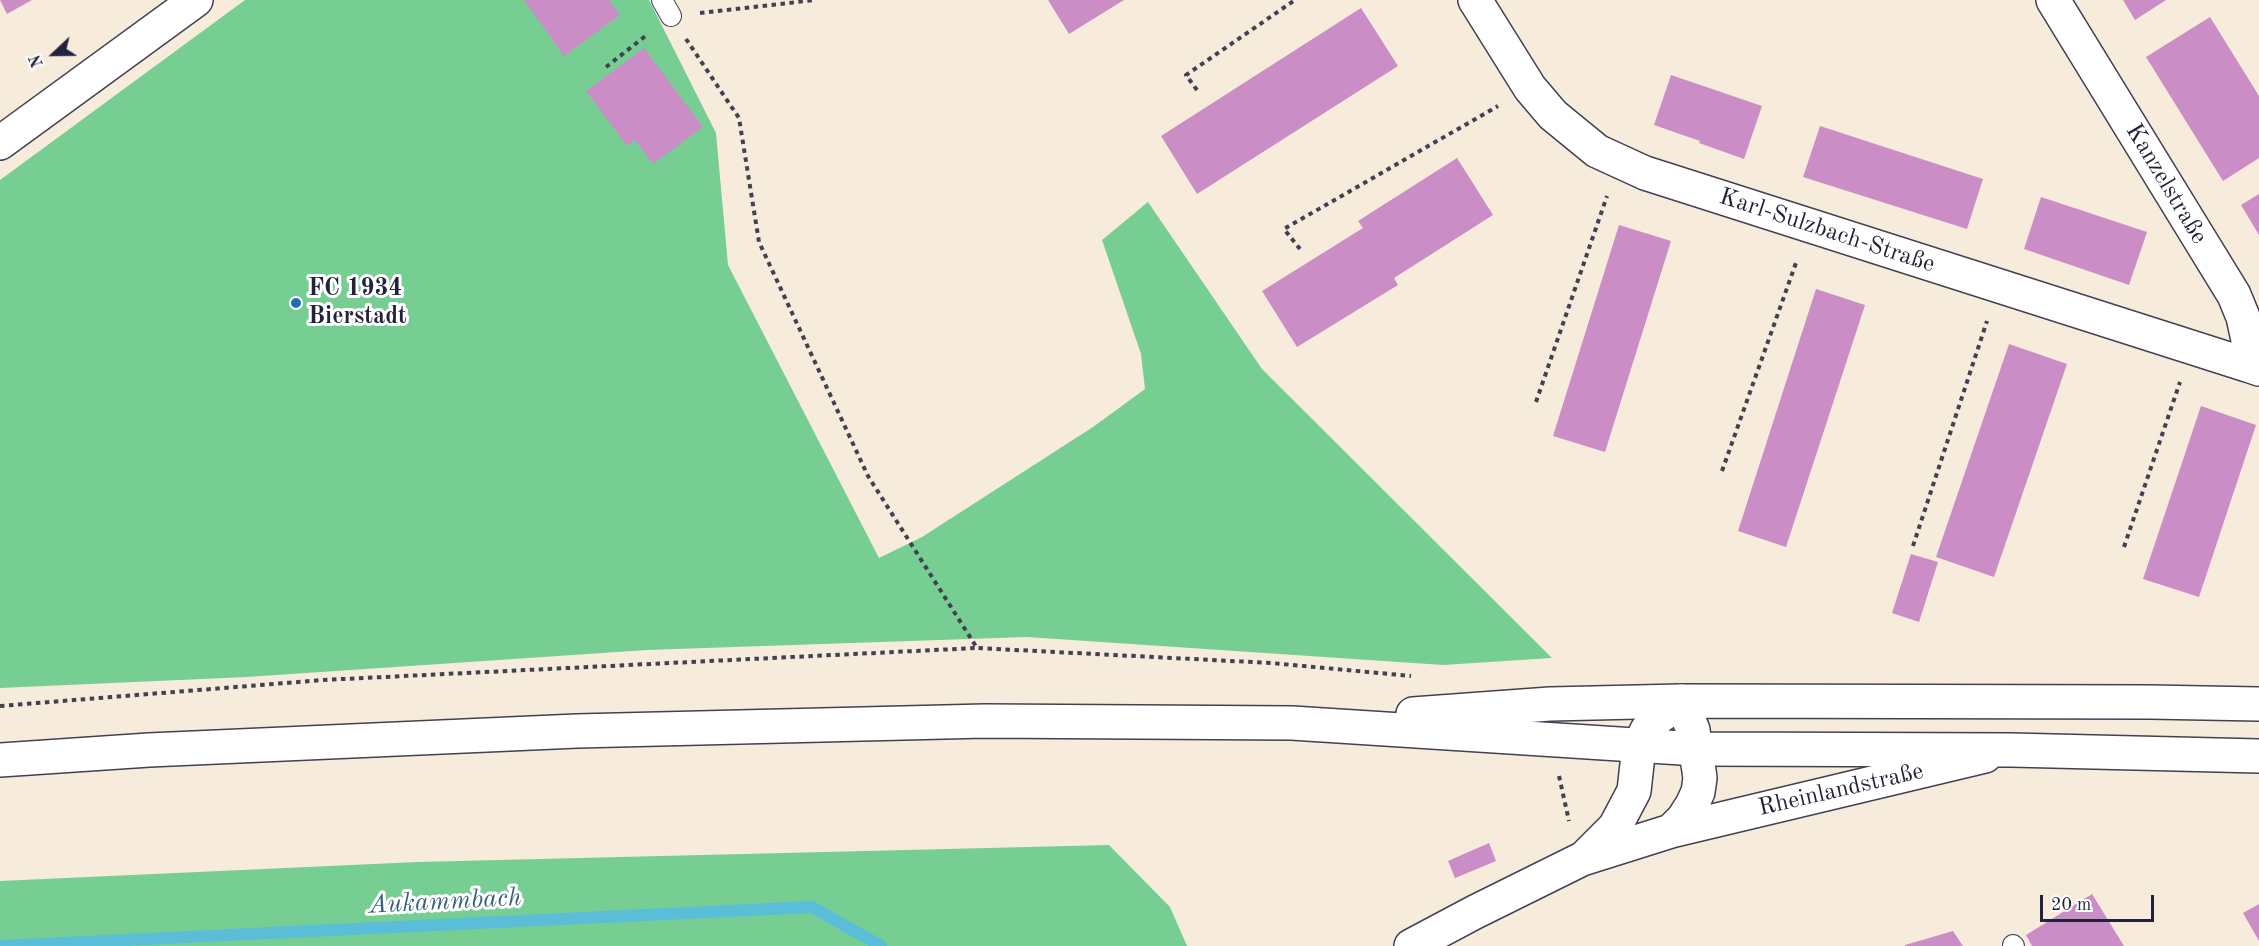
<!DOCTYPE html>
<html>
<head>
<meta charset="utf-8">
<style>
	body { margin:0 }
	#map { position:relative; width:2259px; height:946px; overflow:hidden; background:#f7ecdb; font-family:"Old Standard TT",serif }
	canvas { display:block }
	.north { position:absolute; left:24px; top:24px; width:60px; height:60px; -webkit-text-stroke:4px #fff; paint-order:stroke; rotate:248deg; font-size:16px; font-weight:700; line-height:24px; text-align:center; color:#22223b }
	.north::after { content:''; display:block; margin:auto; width:21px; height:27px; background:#22223b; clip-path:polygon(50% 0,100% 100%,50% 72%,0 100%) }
	.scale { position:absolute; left:2040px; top:895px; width:114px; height:27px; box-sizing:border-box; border:3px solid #22223b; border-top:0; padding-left:8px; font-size:18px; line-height:21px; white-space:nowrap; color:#22223b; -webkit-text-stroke:4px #fff; paint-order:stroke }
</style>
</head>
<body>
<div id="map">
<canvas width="2259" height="946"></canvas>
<div class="north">N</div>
<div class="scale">20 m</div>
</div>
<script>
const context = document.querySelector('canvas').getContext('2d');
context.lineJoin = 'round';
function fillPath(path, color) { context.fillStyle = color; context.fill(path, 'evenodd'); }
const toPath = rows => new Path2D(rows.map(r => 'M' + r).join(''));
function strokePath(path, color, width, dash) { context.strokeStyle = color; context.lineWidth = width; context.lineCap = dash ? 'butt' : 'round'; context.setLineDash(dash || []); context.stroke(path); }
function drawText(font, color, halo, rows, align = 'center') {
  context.font = font + ' "Old Standard TT",serif'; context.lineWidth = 6; context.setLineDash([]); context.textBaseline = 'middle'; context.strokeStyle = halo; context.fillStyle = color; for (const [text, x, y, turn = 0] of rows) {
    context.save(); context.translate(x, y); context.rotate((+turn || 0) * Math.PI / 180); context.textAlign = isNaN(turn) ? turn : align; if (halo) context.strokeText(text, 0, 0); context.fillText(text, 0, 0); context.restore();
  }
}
fillPath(toPath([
	[245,0,649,0,716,133,728,265,879,558,922,537,1093,427,1145,389,1141,354,1102,240,1148,202,1262,369,1552,658,1443,665,1027,637,647,650,247,677,0,688,0,180],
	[1109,845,1170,907,1187,946,0,946,0,881,417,862]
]), '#77ce93');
strokePath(toPath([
	[0,946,812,907,881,946]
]), '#5bbed9', 12);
fillPath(toPath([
	[0,0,32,0,7,14],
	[524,0,609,0,620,15,564,56],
	[1048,0,1124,0,1069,34],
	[2123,0,2166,0,2135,20],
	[1361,8,1398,66,1197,194,1161,136],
	[2210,17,2259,96,2259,158,2223,181,2146,57],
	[644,48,703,127,653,164,635,140,627,146,586,91],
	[1671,75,1762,106,1744,159,1699,143,1700,141,1654,125],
	[1820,126,1983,179,1967,229,1803,177],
	[1457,158,1493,215,1394,278,1398,285,1297,347,1262,291,1363,228,1358,221],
	[2259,194,2259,235,2241,205],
	[2041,197,2147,232,2129,285,2024,249],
	[1619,225,1671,241,1605,452,1553,436],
	[1816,289,1865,305,1786,547,1738,531],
	[2009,344,2067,364,1994,577,1936,557],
	[2201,406,2256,425,2199,597,2143,579],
	[1911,554,1938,562,1919,622,1892,613],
	[1489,843,1496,861,1455,878,1448,861],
	[2092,894,2124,946,2032,946,2026,935],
	[2259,904,2259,941,2243,913],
	[1953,931,1963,946,1905,946,1905,945]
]), '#cb8dc6');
const lane = toPath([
	[662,0,671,16],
	[2013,945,2014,946]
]);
const street = toPath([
	[1475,0,1530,88,1553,115,1597,151,1645,173,2247,365],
	[2053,0,2234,295,2243,317,2248,340,2247,365,2259,369],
	[0,143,196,0],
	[1586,856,1615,827,1634,791,1639,746,1647,730,1655,720,1681,701,1693,730,1700,778,1698,792,1692,805,1683,819,1671,831],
	[1411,946,1475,912,1582,859,1671,831,1985,756]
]);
const primary = toPath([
	[1413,714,1550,704,1681,701,2149,702,2259,704],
	[0,760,149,750,577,731,985,721,1292,723,1697,749,2011,750,2259,756]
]);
strokePath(lane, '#424053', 22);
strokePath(street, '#424053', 36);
strokePath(primary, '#424053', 36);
strokePath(toPath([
	[700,13,815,0],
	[686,39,739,118,759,242,868,476,977,648,1271,663,1411,676],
	[606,67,648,34],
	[1197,90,1186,75,1295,0],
	[1300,249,1284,229,1498,106],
	[1536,402,1607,196],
	[1722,471,1797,260],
	[1913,546,1987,321],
	[2124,547,2180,382],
	[0,706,323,680,976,648],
	[1559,776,1569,821]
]), '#424053', 4, [4.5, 4.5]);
strokePath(lane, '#fff', 20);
strokePath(street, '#fff', 33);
strokePath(primary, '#fff', 33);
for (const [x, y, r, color] of [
	[296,303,6,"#1f6fb2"]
]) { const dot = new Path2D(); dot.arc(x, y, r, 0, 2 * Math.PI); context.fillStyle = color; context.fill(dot); strokePath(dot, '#fff', 2); }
drawText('24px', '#22223b', '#fff', [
	["Kanzelstraße",2166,184,59],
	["Karl-Sulzbach-Straße",1827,231,18],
	["Rheinlandstraße",1841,790,-13]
]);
drawText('bold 24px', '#22223b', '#fff', [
	["FC 1934",308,289],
	["Bierstadt",308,317]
], 'left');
drawText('italic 26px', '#39607a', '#fff', [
	["Aukammbach",445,902,-3]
]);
</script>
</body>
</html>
